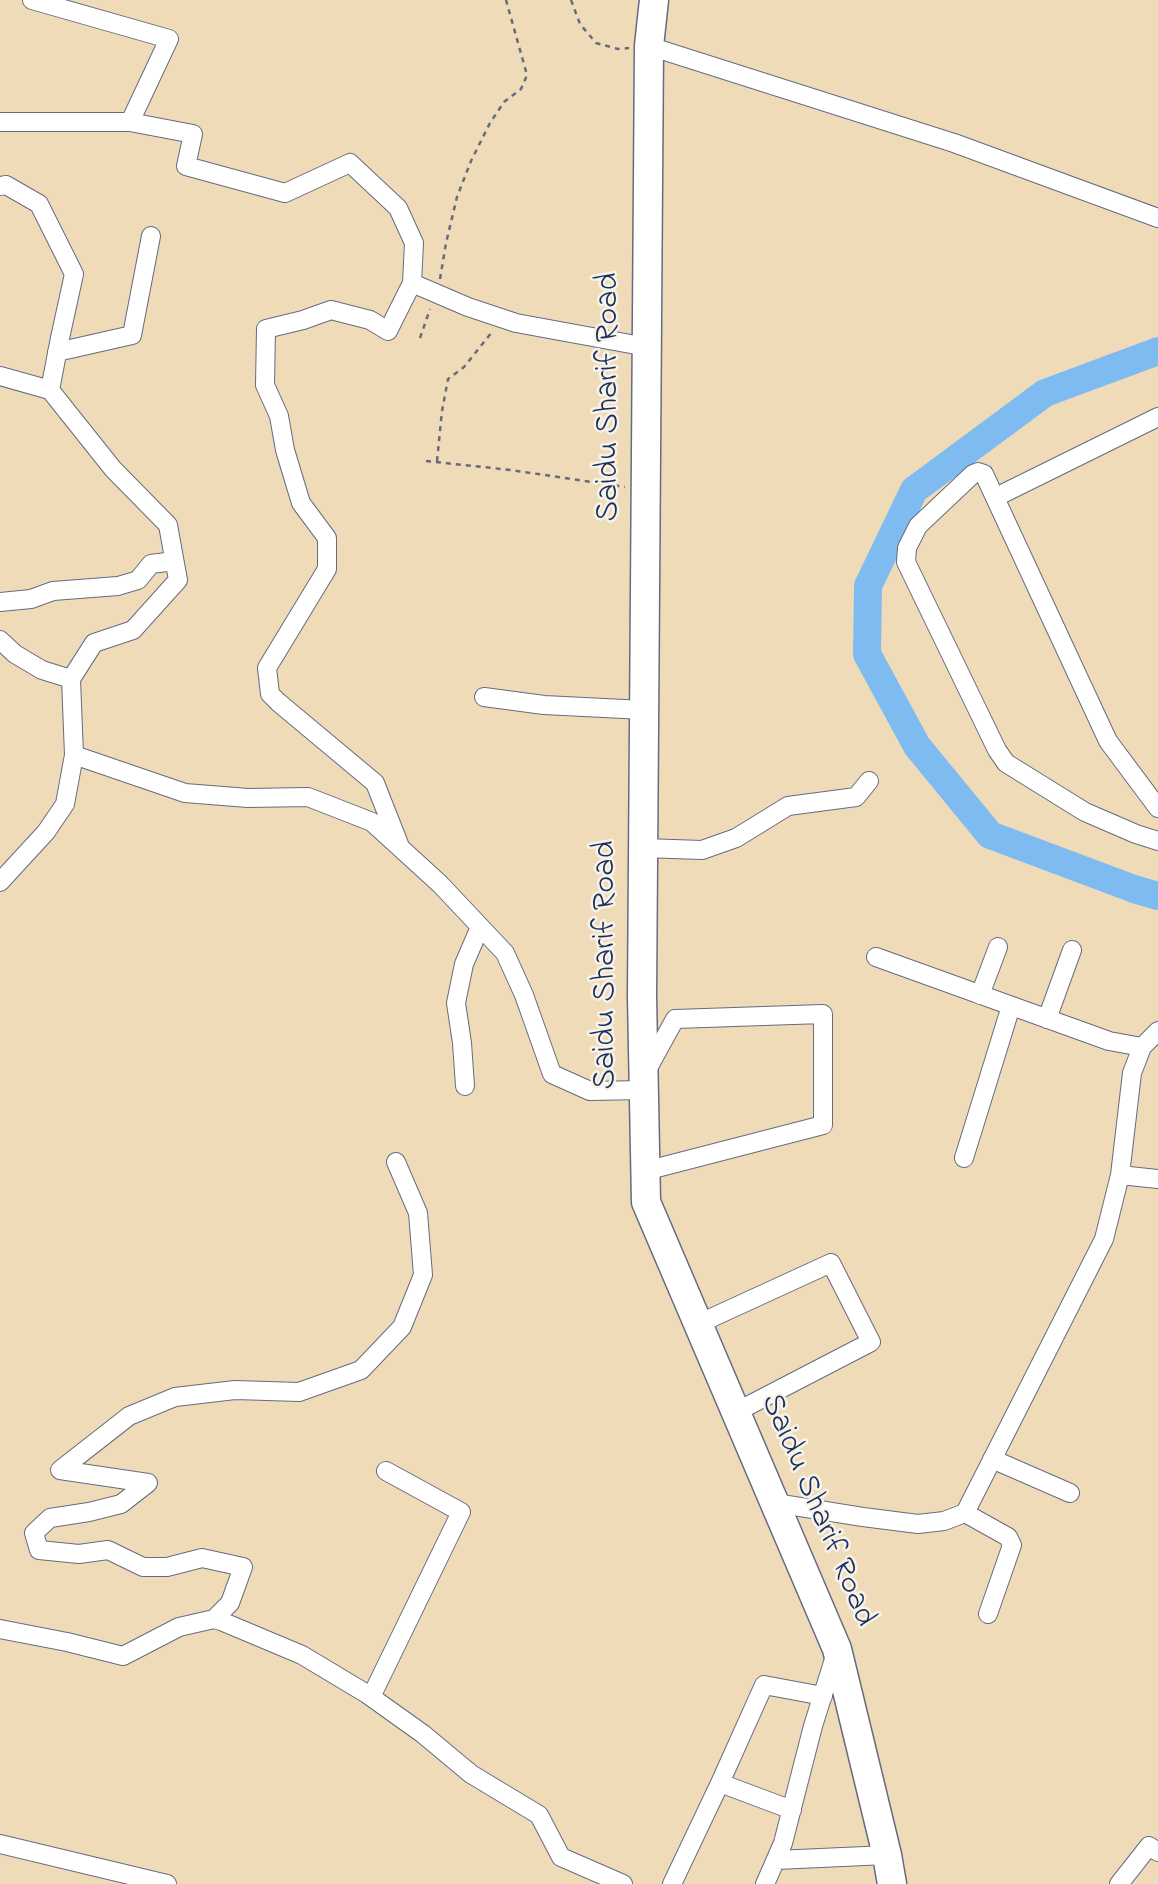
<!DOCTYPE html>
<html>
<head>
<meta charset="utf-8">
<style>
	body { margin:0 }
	canvas { display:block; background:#f0dbb9 }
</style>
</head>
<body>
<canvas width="1158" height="1884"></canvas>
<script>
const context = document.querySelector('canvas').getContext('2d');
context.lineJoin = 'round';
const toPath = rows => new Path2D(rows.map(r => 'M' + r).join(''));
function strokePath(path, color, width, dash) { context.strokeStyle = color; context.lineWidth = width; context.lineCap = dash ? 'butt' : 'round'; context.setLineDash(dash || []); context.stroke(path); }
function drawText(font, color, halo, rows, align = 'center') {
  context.font = font + ' "Indie Flower",sans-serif'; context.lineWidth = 5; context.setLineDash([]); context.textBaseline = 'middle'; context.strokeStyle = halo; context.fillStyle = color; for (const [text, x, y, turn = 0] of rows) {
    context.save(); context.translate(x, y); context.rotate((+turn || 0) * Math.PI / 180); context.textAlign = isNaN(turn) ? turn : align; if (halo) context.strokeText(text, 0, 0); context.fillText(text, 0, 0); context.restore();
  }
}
strokePath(toPath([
	[1158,351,1045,393,914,490,868,586,867,654,917,746,990,835,1134,889,1158,896]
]), '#7ebbf1', 28);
const street = toPath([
	[32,0,169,39,130,122,193,134,186,166,285,193,350,163,398,208,414,243,412,283,468,307,516,323,647,347],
	[649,46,954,143,1158,218],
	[0,122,130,122],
	[0,186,6,185,39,204,74,274,60,338,50,390,113,469,168,525,178,580,133,630,94,643,71,679,74,755,185,793,248,798,308,797,372,822,440,884,505,953,524,995,552,1074,590,1091,643,1090],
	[57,352,132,335,151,236],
	[0,376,50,390],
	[996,497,1158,417],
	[0,602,31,599,53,591,118,586,138,580,151,564,174,561],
	[0,640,15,654,42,670,71,679],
	[484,697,544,705,644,710],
	[1158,808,1108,741,984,474,978,472,973,474,918,526,907,548,906,562,997,750,1006,763,1085,812,1136,834,1158,841],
	[399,844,375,783,278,702,270,694,267,668,327,569,327,538,301,503,285,450,279,416,265,385,266,329,303,320,331,310,370,320,388,331,412,283],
	[643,848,702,850,736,838,788,806,856,797,869,781],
	[0,882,46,832,65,804,74,755],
	[876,957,1109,1041,1142,1047],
	[980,995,998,947],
	[1047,1019,1072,950],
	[465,1086,462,1043,456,1003,464,964,480,927],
	[964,1158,1011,1006],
	[645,1171,823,1125,823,1014,675,1019,647,1070],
	[1120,1175,1158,1179],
	[698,1324,831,1263,871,1342,736,1412],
	[992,1459,1070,1493],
	[775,1503,863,1517,918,1524,944,1521,965,1513,1104,1239,1120,1175,1132,1073,1142,1047,1158,1031],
	[965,1513,1008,1537,1012,1545,988,1614],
	[214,1619,230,1603,243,1567,202,1558,167,1567,143,1567,108,1550,79,1554,39,1550,34,1533,50,1518,89,1512,121,1504,148,1483,60,1470,129,1416,175,1397,235,1390,299,1392,361,1370,402,1327,423,1275,418,1213,396,1162],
	[0,1629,67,1642,123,1656,179,1627,214,1619,221,1621,302,1655,367,1694,423,1734,471,1774,539,1815,561,1857,623,1884],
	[371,1697,461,1512,386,1471],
	[720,1783,792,1810],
	[0,1844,167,1884],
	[776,1860,887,1855],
	[672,1884,720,1783,764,1685,823,1696],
	[765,1884,783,1843,813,1726,836,1653],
	[1119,1884,1149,1846,1158,1852]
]);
const primary = toPath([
	[654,0,649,46,642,996,646,1202,837,1649,887,1855,892,1884]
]);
strokePath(street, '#666b7e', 20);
strokePath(primary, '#666b7e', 31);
strokePath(toPath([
	[571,0,580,24,596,43,618,49,629,48],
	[440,279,446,243,457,197,471,161,490,123,504,102,521,89,527,75,506,0],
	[420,338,430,309],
	[426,461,511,470,625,487],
	[437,461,442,411,448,379,464,367,492,332]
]), '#666b7e', 2.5, [5, 5]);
strokePath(street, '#fff', 18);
strokePath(primary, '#fff', 28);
drawText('32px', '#1b2f5e', '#f7f3e8', [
	["Saidu Sharif Road",611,397,-90],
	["Saidu Sharif Road",608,965,-90],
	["Saidu Sharif Road",816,1511,67]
]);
</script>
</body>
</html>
